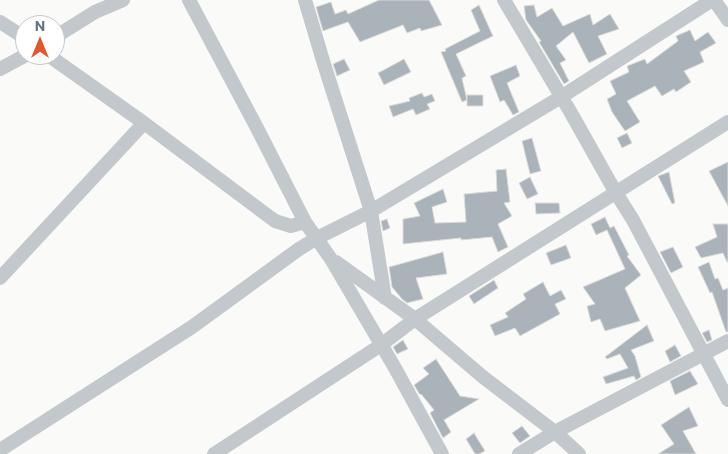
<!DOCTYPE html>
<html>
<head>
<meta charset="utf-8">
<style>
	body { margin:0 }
	#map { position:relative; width:728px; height:454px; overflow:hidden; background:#fafaf8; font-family:Commissioner,sans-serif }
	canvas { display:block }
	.north { position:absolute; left:15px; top:15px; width:50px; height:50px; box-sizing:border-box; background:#fff; border:1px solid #c1c8cd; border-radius:50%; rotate:0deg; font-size:14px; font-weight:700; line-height:20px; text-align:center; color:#657683 }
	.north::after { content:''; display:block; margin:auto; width:18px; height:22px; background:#e4572e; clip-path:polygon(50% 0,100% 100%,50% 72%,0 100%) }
</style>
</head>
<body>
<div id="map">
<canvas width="728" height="454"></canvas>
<div class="north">N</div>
</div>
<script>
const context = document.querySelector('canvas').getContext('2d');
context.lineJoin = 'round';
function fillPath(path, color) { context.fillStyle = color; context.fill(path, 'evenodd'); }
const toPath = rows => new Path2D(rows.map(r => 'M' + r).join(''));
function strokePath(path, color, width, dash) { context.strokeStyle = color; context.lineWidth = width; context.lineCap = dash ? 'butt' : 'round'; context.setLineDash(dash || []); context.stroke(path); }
const building = toPath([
	[379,0,429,0,442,25,421,31,420,28,407,33,403,25,360,42,348,22,323,31,316,7,331,2,335,14,346,10,348,14,379,0],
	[479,5,493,36,456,54,466,76,462,78,467,100,462,102,441,52,446,51,445,49,480,31,471,10,479,5],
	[534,5,537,17,552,8,563,26,590,14,593,25,610,14,619,29,598,36,607,54,589,63,573,32,556,46,566,60,560,63,569,81,564,84,539,42,541,41,526,20,524,6,534,5],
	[690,30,695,41,708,32,716,43,700,52,704,62,684,71,691,82,676,92,674,89,662,96,655,86,627,101,640,122,625,131,612,112,607,99,616,94,610,81,629,72,627,66,645,59,647,64,678,41,676,36,690,30],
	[344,59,350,70,337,76,333,64,344,59],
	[404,59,411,72,384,85,378,73,404,59],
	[516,65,520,76,507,83,519,112,513,115,504,100,500,102,490,76,516,65],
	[422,93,424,97,432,94,435,101,427,104,430,109,416,115,413,109,393,117,389,106,410,101,409,98,422,93],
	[467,95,483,95,483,106,467,106,467,95],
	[627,133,632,143,622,148,617,138,627,133],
	[532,138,541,171,530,174,522,141,532,138],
	[728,162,728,206,709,171,728,162],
	[506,169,510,202,504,203,512,216,498,224,508,247,498,252,492,237,461,240,461,238,403,244,403,219,420,216,414,203,443,189,447,202,432,207,435,223,466,222,464,194,497,191,496,170,506,169],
	[669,172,675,203,672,204,658,176,669,172],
	[530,177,538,194,527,199,519,183,530,177],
	[535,203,559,203,560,213,536,214,535,203],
	[605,217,610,228,614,226,629,255,627,256,641,275,625,288,640,321,605,331,600,319,591,322,587,306,595,304,583,287,625,269,607,230,596,235,591,224,605,217],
	[387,219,390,228,383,231,381,221,387,219],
	[713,224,728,224,728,262,727,262,723,253,701,258,695,247,717,237,713,224],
	[566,245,571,258,551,265,546,253,566,245],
	[673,247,683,267,671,273,660,252,673,247],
	[443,252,447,274,416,278,423,299,407,303,402,299,392,287,389,267,443,252],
	[709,262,715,279,718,278,723,290,728,288,728,332,726,332,712,292,710,293,698,267,709,262],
	[494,280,498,288,474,304,469,296,494,280],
	[543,282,550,296,561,290,566,299,555,304,560,314,520,336,515,328,495,336,490,325,508,317,505,313,526,299,523,294,543,282],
	[647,325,654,341,631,350,635,356,641,377,636,380,634,376,606,384,603,377,628,368,620,354,607,359,605,357,647,325],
	[709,330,712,340,707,342,702,333,709,330],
	[403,340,408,349,397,354,393,347,403,340],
	[675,345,681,356,670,362,665,351,675,345],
	[436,359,460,396,479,399,444,420,451,432,443,438,430,413,434,410,421,394,420,395,414,385,429,374,423,368,436,359],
	[690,371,698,384,675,395,670,381,690,371],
	[689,407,698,426,683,431,696,454,658,454,674,444,661,425,689,407],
	[522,426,530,436,520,443,512,433,522,426],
	[474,433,485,451,479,454,475,454,466,439,474,433]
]);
fillPath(building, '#aab3b9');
strokePath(building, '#dcdcda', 1);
strokePath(toPath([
	[189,0,257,128,305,222,331,259,395,368,442,454],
	[305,0,324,64,371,211,385,298],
	[504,0,571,113,616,193,633,220,728,400],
	[714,0,728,20],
	[0,22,25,38],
	[55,37,95,12,123,0],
	[48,55,144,123,275,221,291,226,305,222],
	[0,69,26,55],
	[336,262,415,319,483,377,555,432,579,454],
	[0,278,144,123],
	[0,450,192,327,299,249,317,238,371,211,561,97,712,0],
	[214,454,381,345,415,319,728,122],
	[519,454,555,432,728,341]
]), '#c3c8cc', 14);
</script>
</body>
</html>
